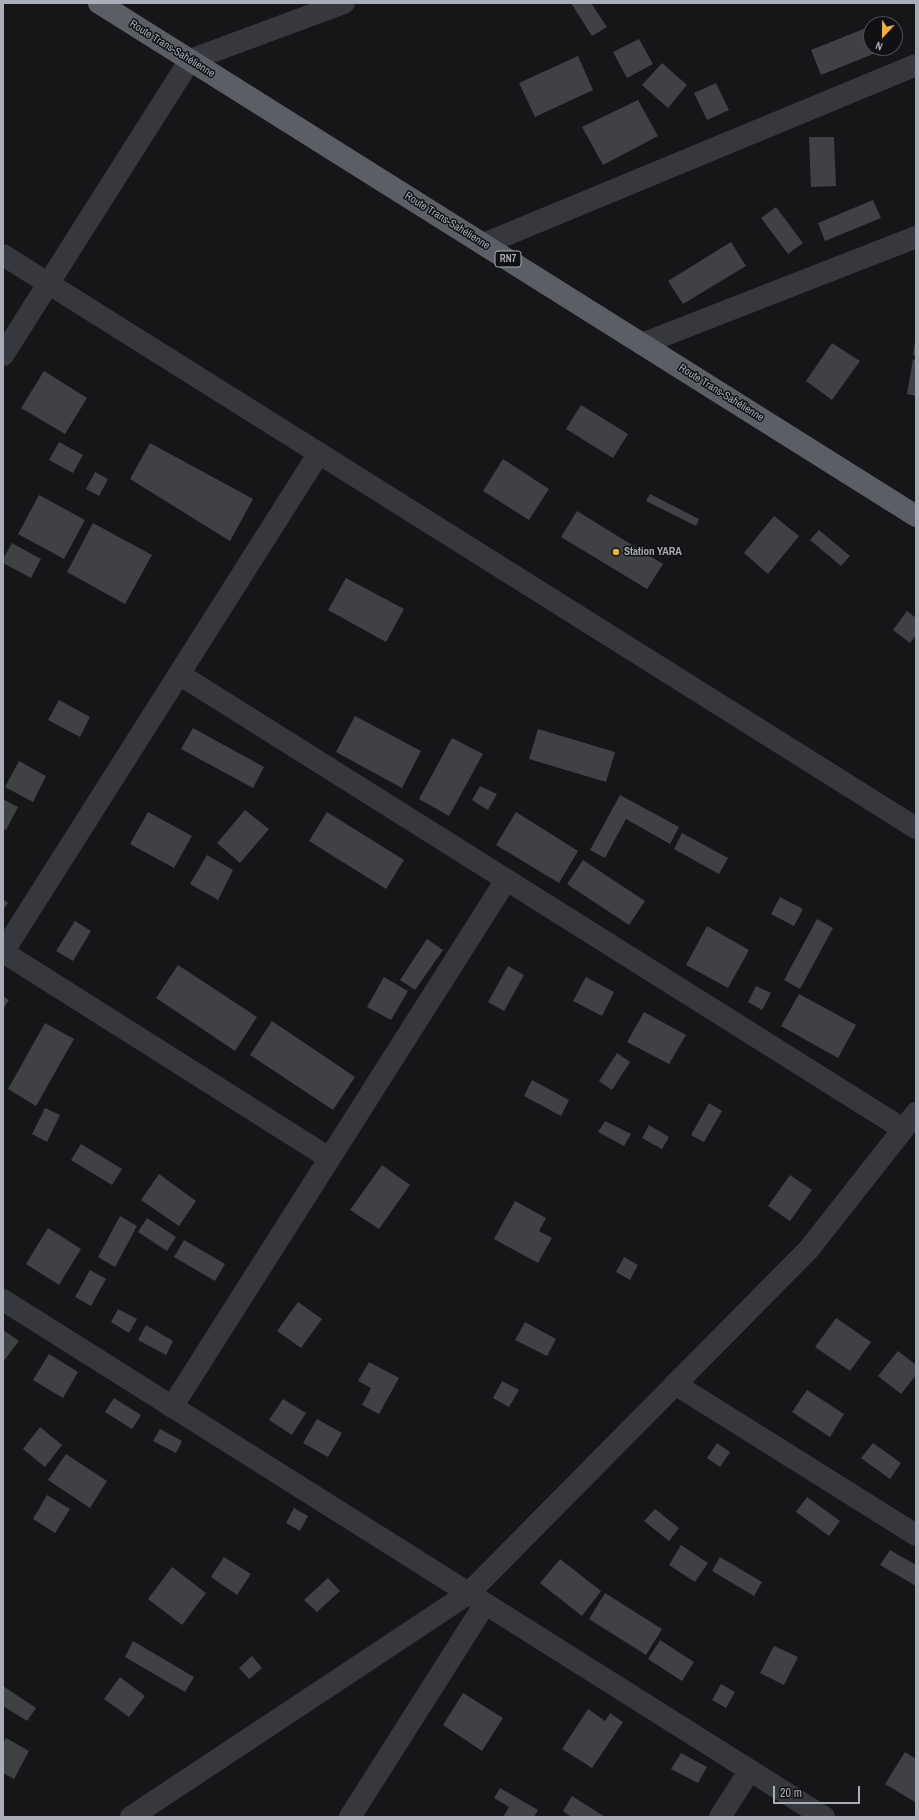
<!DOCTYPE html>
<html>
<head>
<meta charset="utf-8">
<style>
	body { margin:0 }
	#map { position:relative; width:919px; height:1820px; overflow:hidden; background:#161618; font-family:"Archivo Narrow",sans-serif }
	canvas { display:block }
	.frame { position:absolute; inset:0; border:4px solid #a8adb8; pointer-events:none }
	.north { position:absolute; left:863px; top:16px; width:40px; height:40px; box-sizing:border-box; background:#111113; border:1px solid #4d4f55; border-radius:50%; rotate:202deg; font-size:11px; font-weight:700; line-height:16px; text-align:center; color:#a8adb8 }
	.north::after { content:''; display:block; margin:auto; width:14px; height:18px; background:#f2b134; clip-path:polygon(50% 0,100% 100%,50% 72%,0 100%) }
	.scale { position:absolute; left:773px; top:1786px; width:87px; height:18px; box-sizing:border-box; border:2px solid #a8adb8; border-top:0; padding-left:5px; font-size:12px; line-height:14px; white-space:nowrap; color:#a8adb8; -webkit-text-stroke:3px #111113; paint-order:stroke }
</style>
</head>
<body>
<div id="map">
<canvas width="919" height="1820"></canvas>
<div class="frame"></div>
<div class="north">N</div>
<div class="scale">20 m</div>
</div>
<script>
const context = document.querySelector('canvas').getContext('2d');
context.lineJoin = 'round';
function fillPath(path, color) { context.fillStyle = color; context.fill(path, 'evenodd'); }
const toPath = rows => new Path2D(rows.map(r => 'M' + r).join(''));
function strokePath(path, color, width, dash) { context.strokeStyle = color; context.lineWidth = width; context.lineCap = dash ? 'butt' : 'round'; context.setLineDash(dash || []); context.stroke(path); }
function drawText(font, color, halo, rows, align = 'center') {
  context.font = font + ' "Archivo Narrow",sans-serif'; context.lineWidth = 3; context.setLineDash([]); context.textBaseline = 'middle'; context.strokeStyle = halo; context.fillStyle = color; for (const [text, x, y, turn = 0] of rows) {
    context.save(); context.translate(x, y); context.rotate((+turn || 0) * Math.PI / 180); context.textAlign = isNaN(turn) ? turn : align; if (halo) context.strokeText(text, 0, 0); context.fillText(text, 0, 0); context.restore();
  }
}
fillPath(toPath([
	[571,3,591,3,607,27,592,36],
	[871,26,871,48,888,48,821,75,811,50],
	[639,39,653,64,627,78,613,52],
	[578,56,593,90,535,117,519,83],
	[662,63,687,85,668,108,642,85],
	[716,83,729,110,707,120,694,93],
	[638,100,658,136,603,165,582,127],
	[809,137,834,137,836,186,811,187],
	[873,200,881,218,825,241,818,223],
	[776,207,803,243,788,254,761,218],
	[731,242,746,266,683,304,668,281],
	[915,341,916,341,916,356,913,355],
	[832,343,860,361,832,400,806,381],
	[913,359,916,360,916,396,907,394],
	[44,371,87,398,65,434,21,408],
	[581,405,628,434,613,458,566,429],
	[59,442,83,455,73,473,49,460],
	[150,443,253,499,230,541,130,479],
	[503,459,549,489,529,520,483,491],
	[95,472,108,479,99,496,86,489],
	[650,494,699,519,696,526,646,501],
	[39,495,85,520,64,559,18,534],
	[577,511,663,564,647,589,561,537],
	[774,516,799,536,768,574,744,553],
	[93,523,152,555,125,604,67,572],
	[819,530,850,556,841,566,810,540],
	[12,543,41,559,31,578,3,563,3,559],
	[346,578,404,609,386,642,328,610],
	[907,611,916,618,916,635,910,643,893,630],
	[59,700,90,717,80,737,48,720],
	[355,716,421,751,402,788,336,752],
	[193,728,264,767,253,788,181,749],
	[538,729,615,752,606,782,529,759],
	[452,738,483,754,449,816,419,799],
	[19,761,46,776,33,802,5,787],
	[480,786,497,794,488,810,472,800],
	[620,795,679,827,670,844,626,819,605,858,590,850],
	[3,799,18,807,6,830,3,829],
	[245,810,269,829,240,863,217,843],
	[148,812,192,836,174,868,130,844],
	[327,812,404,860,386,889,309,841],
	[516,812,578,851,559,883,496,845],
	[682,833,728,858,719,874,674,849],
	[207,855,233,870,218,900,190,884],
	[583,860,645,901,629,925,567,884],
	[780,897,803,909,794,926,771,914],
	[3,899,8,903,3,910],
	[817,919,833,928,800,989,784,980],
	[75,921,91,931,73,961,56,951],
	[707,926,749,950,728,988,686,965],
	[427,939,443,950,415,990,400,980],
	[178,965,257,1017,235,1051,156,998],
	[508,966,524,975,504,1011,488,1002],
	[384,977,408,991,391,1020,367,1007],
	[586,977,614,992,602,1016,573,1001],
	[756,986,771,993,762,1010,748,1002],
	[799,994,856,1025,838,1058,781,1026],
	[3,996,9,1000,3,1009],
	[644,1012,686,1035,669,1064,627,1042],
	[272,1021,355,1077,333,1110,250,1055],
	[45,1023,74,1039,36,1106,8,1089],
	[617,1053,630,1062,612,1090,599,1081],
	[532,1080,569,1100,561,1116,524,1096],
	[709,1103,722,1111,704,1142,691,1135],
	[45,1108,60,1115,47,1142,32,1134],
	[605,1121,631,1134,624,1146,598,1132],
	[649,1125,669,1137,662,1149,642,1138],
	[81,1144,122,1169,112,1185,71,1160],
	[382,1165,410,1185,379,1229,350,1210],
	[159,1174,196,1201,179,1226,141,1200],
	[790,1175,812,1190,790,1221,768,1206],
	[515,1201,546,1218,539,1231,552,1238,538,1263,494,1239],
	[120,1216,137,1226,115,1267,98,1257],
	[147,1218,176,1237,167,1251,138,1232],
	[48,1228,81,1249,59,1285,26,1264],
	[184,1240,225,1264,215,1281,174,1257],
	[624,1257,638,1265,630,1280,616,1272],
	[90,1270,106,1279,91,1306,75,1297],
	[298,1302,322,1319,301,1348,277,1331],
	[118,1309,137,1319,129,1333,111,1322],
	[836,1318,871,1342,850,1371,815,1347],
	[525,1322,556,1339,547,1356,515,1340],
	[146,1325,173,1341,166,1355,138,1340],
	[3,1330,19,1341,3,1362],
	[898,1351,916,1365,916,1375,901,1394,878,1376],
	[49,1354,78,1372,63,1398,33,1380],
	[369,1362,399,1378,379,1414,362,1405,371,1388,358,1381],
	[502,1381,519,1390,509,1407,493,1398],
	[807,1390,844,1414,830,1437,792,1412],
	[114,1398,141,1415,132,1429,105,1412],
	[283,1399,306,1413,292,1435,269,1420],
	[317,1419,342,1433,328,1457,303,1443],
	[40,1427,62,1445,45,1467,23,1449],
	[160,1429,182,1441,176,1453,153,1441],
	[717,1443,730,1452,720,1467,707,1458],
	[873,1443,901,1463,890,1479,861,1458],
	[66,1454,107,1481,90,1508,48,1480],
	[47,1495,70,1509,55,1533,33,1519],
	[807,1497,840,1521,829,1536,796,1512],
	[294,1508,308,1516,300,1531,286,1523],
	[655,1509,679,1528,669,1541,644,1521],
	[681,1545,708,1563,695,1582,669,1565],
	[890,1550,916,1565,916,1586,880,1565],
	[224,1557,251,1574,237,1595,211,1577],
	[720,1557,762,1582,754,1596,712,1571],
	[560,1559,601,1591,582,1616,540,1583],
	[172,1567,206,1593,182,1625,148,1599],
	[328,1578,340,1591,317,1612,304,1600],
	[605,1593,662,1629,646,1655,589,1619],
	[660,1640,694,1662,682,1681,648,1659],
	[133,1641,194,1677,185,1692,125,1657],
	[774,1646,798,1657,784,1685,760,1673],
	[252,1656,262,1668,249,1679,239,1668],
	[120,1677,145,1696,129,1717,104,1699],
	[721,1684,735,1692,726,1708,712,1700],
	[3,1686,36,1708,27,1721,3,1706],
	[463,1693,503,1718,482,1751,443,1725],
	[588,1709,605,1721,610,1713,623,1722,592,1768,562,1749],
	[6,1738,29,1751,14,1779,3,1773,3,1743],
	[905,1752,916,1759,915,1802,885,1784],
	[681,1753,707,1767,698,1783,671,1769],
	[500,1788,538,1810,534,1817,503,1817,509,1807,494,1798],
	[572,1796,605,1817,571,1817,563,1811]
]), '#404145');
strokePath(toPath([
	[484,244,916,65],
	[3,255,916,828],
	[642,344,916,237],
	[3,355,190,60,344,3],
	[179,674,903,1129],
	[3,952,319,453],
	[3,952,329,1158],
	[3,1300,824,1817],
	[675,1384,916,1535],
	[172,1407,506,880],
	[350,1817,485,1604],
	[720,1817,750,1770]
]), '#37383d', 22);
strokePath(toPath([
	[131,1817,469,1593,809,1249,916,1113]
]), '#37383d', 22);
strokePath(toPath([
	[99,3,916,516]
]), '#5b5e65', 22);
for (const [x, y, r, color] of [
	[616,552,4,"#f2b134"]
]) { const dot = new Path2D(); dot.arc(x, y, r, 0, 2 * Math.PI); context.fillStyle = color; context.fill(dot); strokePath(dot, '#111113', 1.5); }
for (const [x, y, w] of [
	[508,259,26]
]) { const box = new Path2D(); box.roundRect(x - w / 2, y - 8, w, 16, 3); context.fillStyle = '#111113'; context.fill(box); strokePath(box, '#a8adb8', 1); }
drawText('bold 10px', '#a8adb8', null, [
	["RN7",508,259]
]);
drawText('11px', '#a8adb8', '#111113', [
	["Route Trans-Sahélienne",172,49,32],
	["Route Trans-Sahélienne",447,221,32],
	["Route Trans-Sahélienne",721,393,32]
]);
drawText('bold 11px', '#a8adb8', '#111113', [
	["Station YARA",624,552]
], 'left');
</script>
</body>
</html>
